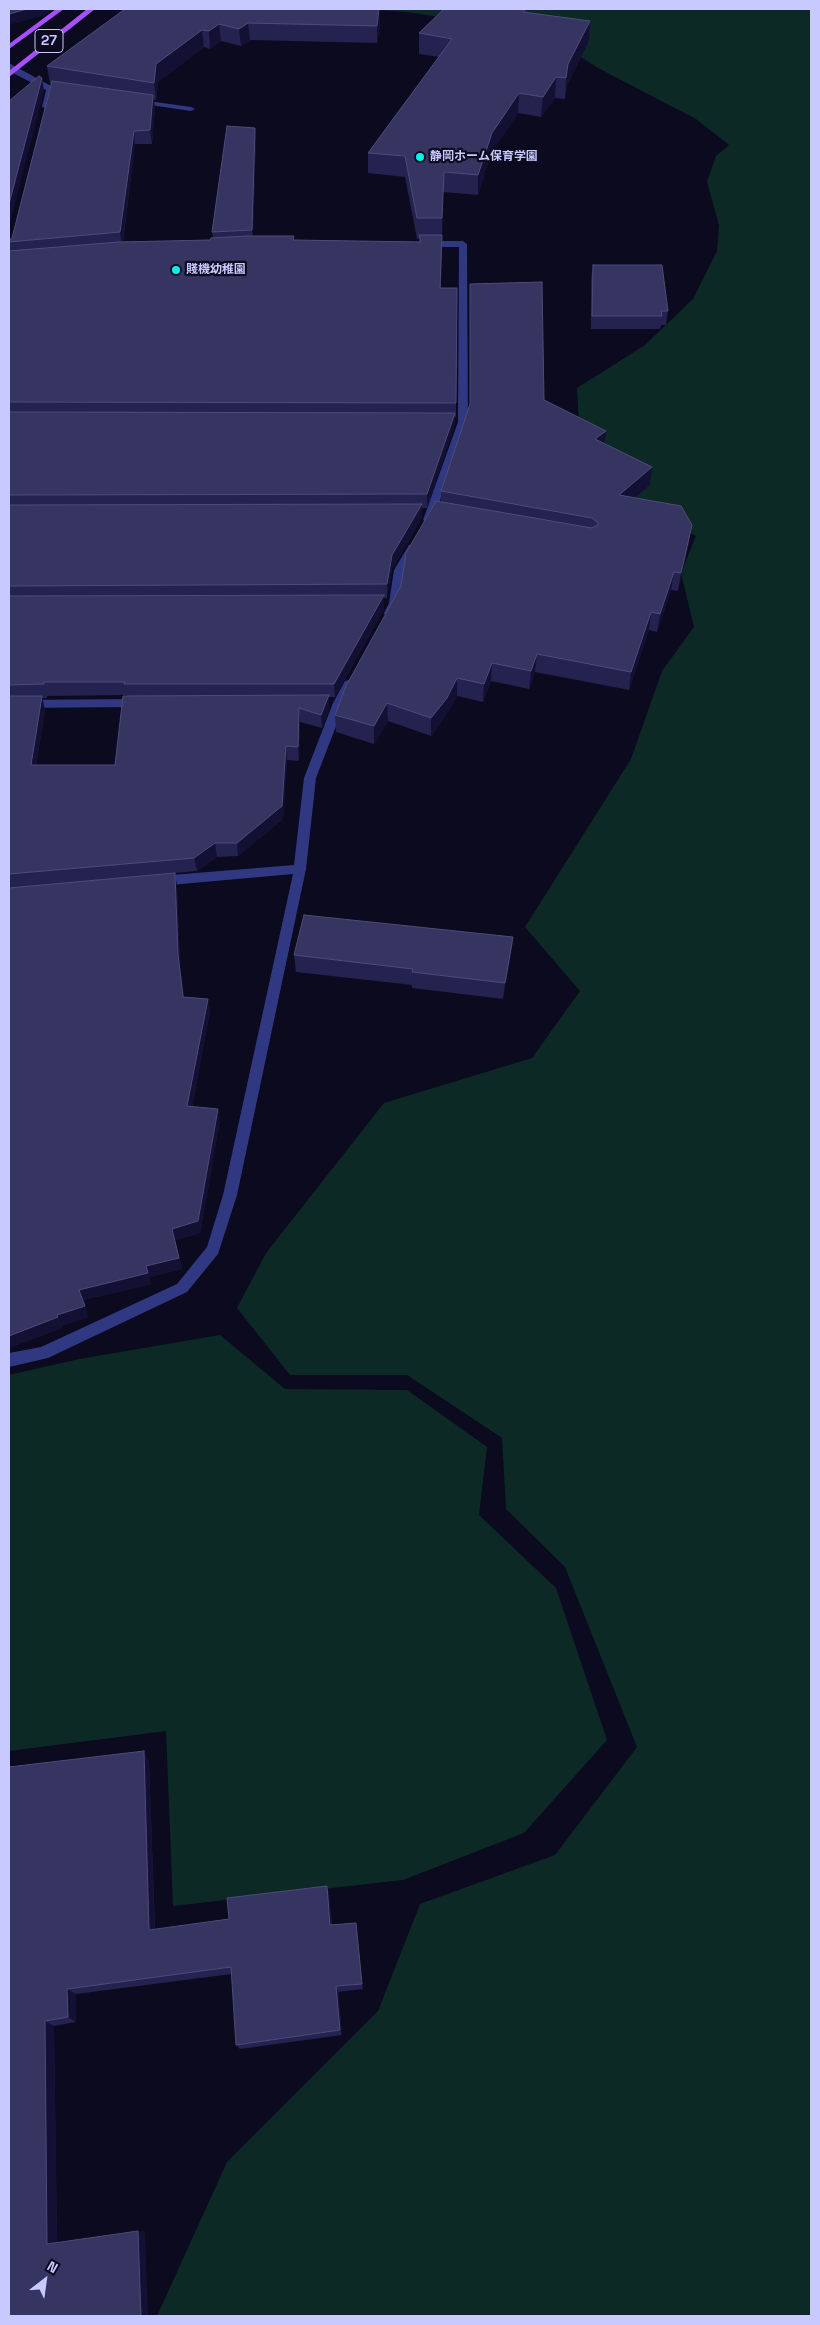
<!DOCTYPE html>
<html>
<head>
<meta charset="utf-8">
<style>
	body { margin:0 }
	#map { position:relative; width:820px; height:2325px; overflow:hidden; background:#0b0a1f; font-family:"Space Grotesk",sans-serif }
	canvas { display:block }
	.frame { position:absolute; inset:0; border:10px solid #c8c9ff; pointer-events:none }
	.north { position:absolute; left:20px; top:2255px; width:50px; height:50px; -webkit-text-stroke:4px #0b0a1f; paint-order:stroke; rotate:30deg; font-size:14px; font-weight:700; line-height:20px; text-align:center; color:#c8c9ff }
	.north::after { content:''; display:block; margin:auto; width:18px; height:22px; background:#c8c9ff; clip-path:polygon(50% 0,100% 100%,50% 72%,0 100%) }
</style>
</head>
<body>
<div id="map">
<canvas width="820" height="2325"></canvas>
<div class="frame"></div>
<div class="north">N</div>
</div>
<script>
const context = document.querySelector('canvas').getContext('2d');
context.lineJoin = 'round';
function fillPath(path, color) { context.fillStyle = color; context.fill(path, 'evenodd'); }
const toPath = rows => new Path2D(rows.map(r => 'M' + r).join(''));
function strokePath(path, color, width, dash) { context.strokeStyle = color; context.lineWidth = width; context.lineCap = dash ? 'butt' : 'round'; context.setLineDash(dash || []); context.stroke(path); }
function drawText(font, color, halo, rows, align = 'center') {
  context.font = font + ' "Space Grotesk","Noto Sans JP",sans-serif'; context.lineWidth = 4.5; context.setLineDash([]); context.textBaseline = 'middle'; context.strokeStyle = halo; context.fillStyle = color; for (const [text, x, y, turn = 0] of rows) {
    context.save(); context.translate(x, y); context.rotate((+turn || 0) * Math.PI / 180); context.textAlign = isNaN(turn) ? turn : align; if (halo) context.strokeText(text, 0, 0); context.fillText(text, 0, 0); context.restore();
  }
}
fillPath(toPath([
	[362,9,811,9,811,2316,157,2316,227,2162,378,2011,420,1904,555,1855,637,1747,565,1567,506,1509,502,1438,407,1375,290,1375,237,1308,266,1253,384,1103,532,1058,580,991,525,927,631,759,662,671,694,627,681,573,696,536,626,500,580,443,577,388,645,345,693,299,717,251,719,225,707,182,716,156,729,145,696,119,598,68,543,33,407,12],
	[220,1335,285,1389,407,1390,487,1447,479,1515,556,1588,607,1740,524,1833,403,1880,173,1906,166,1731,9,1751,9,1375,79,1359]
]), '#0d2925');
fillPath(toPath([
	[9,63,53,87,49,109,42,107,46,90,11,72,9,69,9,63],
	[134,99,191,107,195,109,191,111,137,103,133,101,134,99],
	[463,241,467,244,468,422,433,520,428,523,423,520,458,422,459,247,424,247,420,244,424,241,463,241],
	[413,544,418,547,404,570,399,603,393,615,385,615,384,613,389,603,394,570,409,545,413,544],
	[349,680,355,684,345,703,316,778,306,869,237,1195,218,1254,187,1292,48,1358,9,1367,9,1353,41,1347,177,1284,207,1247,223,1195,293,874,159,886,153,881,159,876,294,865,304,778,333,703,345,681,349,680],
	[140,699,146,703,140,707,9,708,9,700,140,699]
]), '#313882');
fillPath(toPath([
	[56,9,64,9,9,49,9,44,56,9],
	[87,9,95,9,9,77,9,71,87,9]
]), '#a74fff');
fillPath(toPath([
	[125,9,380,25,377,43,250,40,241,46,221,41,210,49,204,47,158,82,156,100,154,100,155,108,152,144,135,144,123,242,210,240,213,238,212,232,255,128,256,138,253,236,294,240,419,242,419,239,417,239,405,177,368,173,368,153,439,57,419,54,419,33,444,9,527,9,526,13,590,21,589,41,567,85,565,99,555,98,541,117,518,113,491,153,478,195,443,192,441,288,456,403,456,417,455,417,454,427,427,508,422,508,422,518,392,569,387,598,384,598,384,609,335,697,329,697,329,709,322,728,300,722,299,761,287,760,283,819,238,856,217,857,197,871,175,873,177,886,180,966,184,997,208,999,210,1011,192,1107,220,1120,200,1233,175,1240,182,1269,149,1277,151,1284,83,1300,88,1317,61,1326,62,1328,9,1348,9,240,12,238,51,84,50,84,47,66],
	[127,695,115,765,36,765,45,710,42,698,47,698,47,696],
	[593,265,668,311,666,325,661,325,660,329,591,329,591,278],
	[470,284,544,400,606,431,604,444,650,485,635,498,689,543,678,591,671,590,657,632,649,630,629,690,535,672,529,689,491,681,483,702,457,696,446,715,431,736,388,721,374,744,336,732,335,715,401,586,441,502,441,491,470,406],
	[513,937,511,954,503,999,412,988,412,985,296,972,294,955],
	[149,1761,155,1930,229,1919,327,1886,329,1894,332,1925,356,1923,363,1989,338,1992,342,2035,240,2049,236,2045,232,1974,76,1994,76,2022,54,2026,57,2243,145,2231,9,2316,9,1767]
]), '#24224e');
fillPath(toPath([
	[27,9,54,9,45,15,9,25,9,14],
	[379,9,380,25,377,43,377,26],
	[590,21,589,41,567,85,565,99,566,78,568,64],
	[248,23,250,40,241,46,239,29],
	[219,24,221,41,210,49,209,31],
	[202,30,204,47,158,82,156,100,154,83,156,64],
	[556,77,555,98,541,117,543,97],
	[42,78,44,91,9,228,9,204],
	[519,93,518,113,491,153,478,195,478,175,492,133],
	[153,95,155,108,152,144,150,130],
	[255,128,256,138,253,240,252,230],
	[134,131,135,144,122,246,120,232],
	[455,413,454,427,427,508,427,494],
	[606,431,604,449,595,439],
	[652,467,650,485,617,513,619,495],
	[422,504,422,518,392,569,387,598,387,584,392,555],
	[692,525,689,543,678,591,681,573],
	[674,572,671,590,657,632,660,614],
	[384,595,384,609,335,697,334,684],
	[651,612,649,630,629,690,631,672],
	[537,654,535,672,529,689,531,671],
	[492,663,491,681,483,702,484,684],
	[457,678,457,696,446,715,431,736,431,718],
	[329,695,329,709,322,728,321,715],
	[42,696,45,710,34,778,31,765],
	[387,703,388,721,374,744,374,726],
	[299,708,300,722,299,761,298,747],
	[286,746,287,760,283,819,238,856,237,843],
	[215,843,217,857,197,871,194,858],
	[175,873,177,886,180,966,185,1009,183,997,178,954],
	[513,937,511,954,503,999,505,983],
	[208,999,210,1011,190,1118,187,1106],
	[218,1109,220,1120,200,1233,175,1240,172,1229],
	[179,1258,182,1269,149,1277,151,1284,83,1300,88,1317,61,1326,57,1315,79,1290,146,1266],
	[58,1317,62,1328,9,1348,9,1336],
	[144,1751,149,1761,155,1937,149,1930],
	[327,1886,329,1894,332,1932,330,1925],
	[356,1923,357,1930,363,1989,362,1984],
	[336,1986,338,1992,342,2035,340,2030],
	[67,1989,76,1994,76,2022,68,2017],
	[45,2021,54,2026,57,2244,47,2244],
	[138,2231,145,2231,148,2316,141,2316]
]), '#131133');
const building = toPath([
	[9,9,27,9,9,14,9,9],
	[125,9,379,9,377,26,248,23,239,29,219,24,209,31,202,30,156,64,154,83,47,66,125,9],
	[444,9,525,9,523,12,590,21,568,64,566,78,556,77,543,97,519,93,492,133,478,175,444,172,442,218,417,218,405,156,368,153,452,39,419,33,444,9],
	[39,76,42,78,9,204,9,101,39,76],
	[52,81,153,95,150,130,134,131,120,232,9,242,9,240,12,238,52,81],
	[227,126,255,128,252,230,212,232,227,126],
	[419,235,442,235,440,288,457,288,456,403,9,402,9,251,119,242,210,240,211,238,247,236,294,236,293,240,421,242,419,235],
	[593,265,662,265,668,311,661,311,662,316,592,316,593,265],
	[542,282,544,400,606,431,595,439,652,467,619,495,681,506,692,525,681,573,674,572,660,614,651,612,631,672,537,654,531,671,492,663,484,684,457,678,447,698,431,718,387,703,374,726,335,715,346,686,401,586,406,553,436,501,592,528,599,524,592,518,441,491,470,404,470,284,542,282],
	[9,412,455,413,427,494,9,495,9,412],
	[422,504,392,555,387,584,9,586,9,505,422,504],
	[384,595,334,684,124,684,125,682,44,682,44,684,9,685,9,596,384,595],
	[329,695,321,715,299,708,298,747,286,746,282,806,237,843,215,843,194,858,9,874,9,696,42,696,31,765,115,765,123,696,329,695],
	[175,873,178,954,183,997,208,999,187,1106,218,1109,198,1221,172,1229,179,1258,146,1266,148,1273,79,1290,85,1306,57,1315,58,1317,9,1336,9,888,175,873],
	[304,915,513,937,505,983,412,972,413,969,294,955,304,915],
	[144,1751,149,1930,229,1919,227,1898,327,1886,330,1925,356,1923,362,1984,336,1986,340,2030,236,2045,231,1967,67,1989,68,2017,45,2021,47,2244,138,2231,141,2316,9,2316,9,1767,144,1751]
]);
fillPath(building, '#363461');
strokePath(building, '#4d4b7a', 1);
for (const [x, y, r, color] of [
	[420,157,5,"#00f3ec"],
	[176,270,5,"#00f3ec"]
]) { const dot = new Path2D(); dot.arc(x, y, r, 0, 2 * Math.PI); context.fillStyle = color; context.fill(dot); strokePath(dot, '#0b0a1f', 2); }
drawText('bold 12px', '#c8c9ff', '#0b0a1f', [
	["静岡ホーム保育学園",430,157],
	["賤機幼稚園",186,270]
], 'left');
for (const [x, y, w] of [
	[49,41,28]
]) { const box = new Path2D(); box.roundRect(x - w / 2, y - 11.5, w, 23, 4); context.fillStyle = '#0b0a1f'; context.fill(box); strokePath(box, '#c8c9ff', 1); }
drawText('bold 14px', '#c8c9ff', null, [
	["27",49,41]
]);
</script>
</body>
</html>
